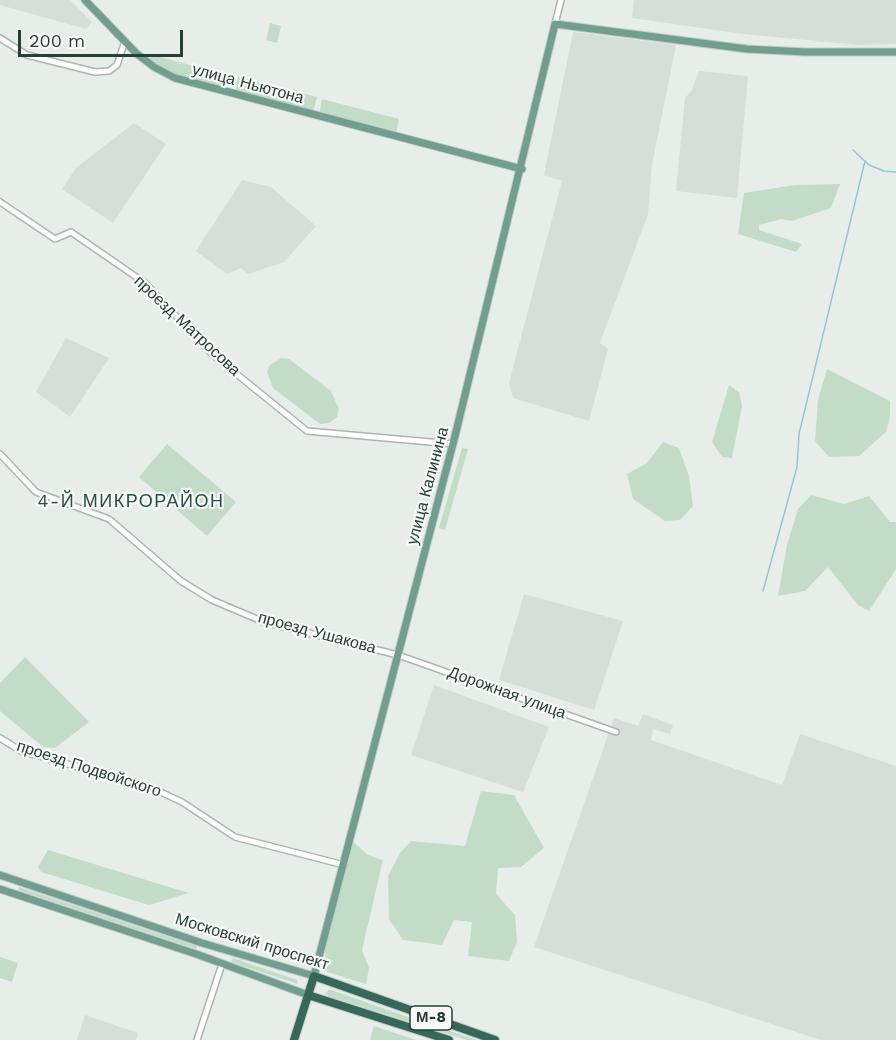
<!DOCTYPE html>
<html>
<head>
<meta charset="utf-8">
<style>
	body { margin:0 }
	#map { position:relative; width:896px; height:1040px; overflow:hidden; background:#e7eeea; font-family:"Work Sans",sans-serif }
	canvas { display:block }
	.scale { position:absolute; left:18px; top:30px; width:165px; height:27px; box-sizing:border-box; border:3px solid #273e37; border-top:0; padding-left:8px; font-size:18px; line-height:21px; white-space:nowrap; color:#273e37; -webkit-text-stroke:4px #f7faf9; paint-order:stroke }
</style>
</head>
<body>
<div id="map">
<canvas width="896" height="1040"></canvas>
<div class="scale">200 m</div>
</div>
<script>
const context = document.querySelector('canvas').getContext('2d');
context.lineJoin = 'round';
function fillPath(path, color) { context.fillStyle = color; context.fill(path, 'evenodd'); }
const toPath = rows => new Path2D(rows.map(r => 'M' + r).join(''));
function strokePath(path, color, width, dash) { context.strokeStyle = color; context.lineWidth = width; context.lineCap = dash ? 'butt' : 'round'; context.setLineDash(dash || []); context.stroke(path); }
function drawText(font, color, halo, rows, align = 'center') {
  context.font = font + ' "Work Sans",sans-serif'; context.lineWidth = 4.5; context.setLineDash([]); context.textBaseline = 'middle'; context.strokeStyle = halo; context.fillStyle = color; for (const [text, x, y, turn = 0] of rows) {
    context.save(); context.translate(x, y); context.rotate((+turn || 0) * Math.PI / 180); context.textAlign = isNaN(turn) ? turn : align; if (halo) context.strokeText(text, 0, 0); context.fillText(text, 0, 0); context.restore();
  }
}
fillPath(toPath([
	[0,0,70,0,92,22,86,29,0,5],
	[634,0,896,0,896,44,859,45,743,34,632,18],
	[573,32,676,45,652,164,648,214,600,343,608,349,589,421,513,398,509,383,562,181,544,175],
	[699,71,748,76,737,198,676,191,685,98,692,90],
	[134,123,166,144,113,223,62,189,76,168],
	[242,180,271,187,316,226,284,262,248,274,241,268,227,274,196,251],
	[66,338,109,358,70,417,36,392],
	[524,594,623,621,594,710,499,680],
	[434,685,549,727,523,792,411,755],
	[643,714,673,725,670,734,653,729,651,740,782,785,800,734,896,766,896,1040,821,1040,534,947,614,718,638,726],
	[85,1015,138,1033,136,1040,77,1040]
]), '#d5ded9');
fillPath(toPath([
	[270,23,281,26,277,43,266,40],
	[152,55,229,75,224,88,172,74,149,61],
	[238,77,317,97,313,113,236,92],
	[322,99,399,119,396,133,319,114],
	[840,184,831,208,792,221,782,219,759,225,759,230,802,244,796,252,738,234,744,193,795,185],
	[281,358,289,359,331,391,339,409,337,417,329,423,320,424,273,388,267,372,270,365],
	[827,369,890,401,890,417,886,432,859,456,829,457,815,441,818,399],
	[729,385,739,392,742,406,732,458,722,457,712,442],
	[663,442,679,448,689,476,693,506,680,520,665,521,633,499,627,474,647,463],
	[167,444,236,502,207,536,139,477],
	[462,448,468,449,445,530,439,528],
	[811,495,844,504,869,496,890,522,896,522,896,569,869,611,858,605,828,567,805,591,778,596,787,545,798,509],
	[25,657,89,722,55,748,43,747,0,711,0,683],
	[481,791,514,795,544,848,521,867,498,868,496,894,515,915,517,942,509,961,468,956,472,922,454,920,442,945,403,940,389,919,388,876,400,853,411,841,465,846],
	[353,842,368,855,383,860,362,950,369,968,366,984,327,972,325,951],
	[48,850,189,893,149,905,41,872,38,867],
	[19,887,197,946,196,949,18,890],
	[0,957,18,963,12,982,0,978],
	[233,958,297,980,298,984,231,962],
	[329,989,405,1016,477,1040,467,1040,331,997,325,994],
	[374,1026,416,1040,370,1040]
]), '#c3dcc8');
strokePath(toPath([
	[853,150,869,165,884,171,896,172],
	[763,591,797,467,799,434,865,161]
]), '#96c7cc', 1.5);
const minor = toPath([
	[555,24,561,0],
	[0,38,27,55,95,72,109,71,117,65,125,41],
	[0,202,55,239,71,232,145,283,213,355,307,431,453,444],
	[0,454,36,492,109,519,181,581,212,600,264,622,398,655,616,732],
	[0,738,21,751,150,787,182,802,235,837,344,865],
	[197,1040,222,964]
]);
const major = toPath([
	[85,0,136,53,154,67,175,78,522,169],
	[0,875,202,943,314,976,455,436,555,24,747,49,805,52,896,52],
	[0,889,199,955,308,995]
]);
const highway = toPath([
	[308,995,449,1040],
	[294,1040,314,976,495,1040]
]);
strokePath(minor, '#aab6b1', 8);
strokePath(major, '#c3c9c7', 9);
strokePath(highway, '#c3c9c7', 10);
strokePath(minor, '#fff', 5);
strokePath(major, '#719e8f', 7);
strokePath(highway, '#36685a', 8);
for (const [x, y, w] of [
	[431,1018,42]
]) { const box = new Path2D(); box.roundRect(x - w / 2, y - 12, w, 24, 4.5); context.fillStyle = '#f7faf9'; context.fill(box); strokePath(box, '#273e37', 1.5); }
drawText('bold 15px', '#273e37', null, [
	["М-8",431,1018]
]);
drawText('16px', '#273e37', '#f7faf9', [
	["улица Ньютона",248,84,15],
	["проезд Матросова",187,326,43],
	["улица Калинина",428,486,-75],
	["проезд Ушакова",317,633,15],
	["Дорожная улица",507,693,20],
	["проезд Подвойского",89,769,18],
	["Московский проспект",252,942,17]
]);
context.letterSpacing = '1.5px';
drawText('18px', '#254f42', '#f7faf9', [
	["4-Й МИКРОРАЙОН",131,502]
]);
context.letterSpacing = '0px';
</script>
</body>
</html>
